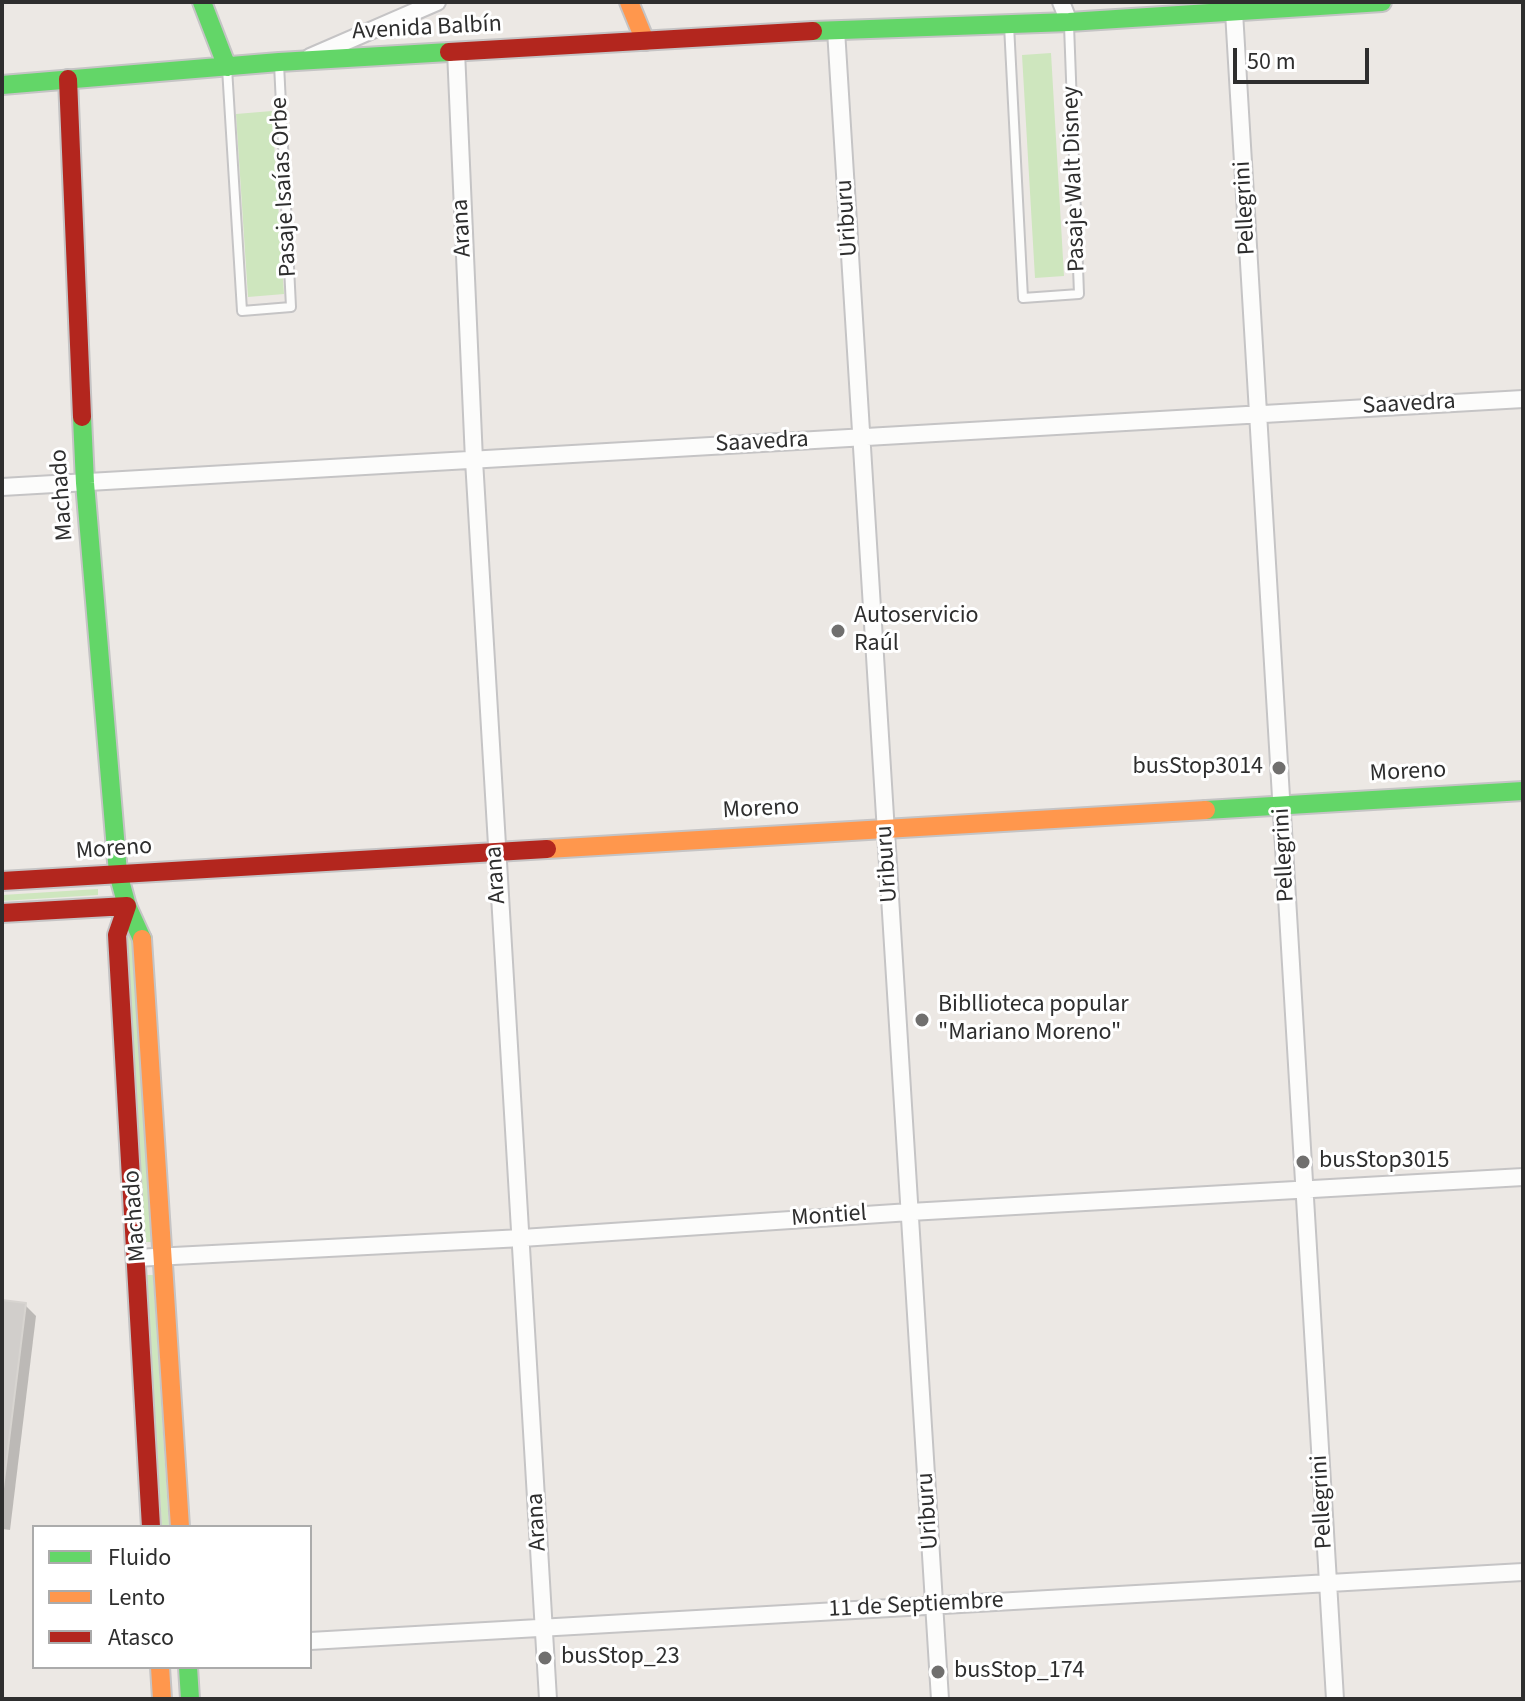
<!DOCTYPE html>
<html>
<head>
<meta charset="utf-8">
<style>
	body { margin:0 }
	#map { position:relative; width:1525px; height:1701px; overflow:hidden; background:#ece8e4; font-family:"Source Sans 3",sans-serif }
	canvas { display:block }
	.frame { position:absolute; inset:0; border:4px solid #2e2e2e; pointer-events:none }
	.legend { position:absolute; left:32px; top:1525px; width:280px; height:144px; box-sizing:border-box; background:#fff; border:2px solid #ababab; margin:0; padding:10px 14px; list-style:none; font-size:24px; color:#2e2e2e }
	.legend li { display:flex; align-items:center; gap:16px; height:40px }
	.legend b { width:40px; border:2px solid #ababab }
	.scale { position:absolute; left:1233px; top:48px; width:136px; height:36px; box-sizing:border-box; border:4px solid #2e2e2e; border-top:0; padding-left:10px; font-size:24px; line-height:28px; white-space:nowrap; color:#2e2e2e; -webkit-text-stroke:6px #fff; paint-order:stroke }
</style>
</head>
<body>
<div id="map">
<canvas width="1525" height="1701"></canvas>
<div class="frame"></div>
<ul class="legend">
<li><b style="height:10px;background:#63d668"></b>Fluido</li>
<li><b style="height:10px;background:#ff974d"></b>Lento</li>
<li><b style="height:10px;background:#b3261e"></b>Atasco</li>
</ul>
<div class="scale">50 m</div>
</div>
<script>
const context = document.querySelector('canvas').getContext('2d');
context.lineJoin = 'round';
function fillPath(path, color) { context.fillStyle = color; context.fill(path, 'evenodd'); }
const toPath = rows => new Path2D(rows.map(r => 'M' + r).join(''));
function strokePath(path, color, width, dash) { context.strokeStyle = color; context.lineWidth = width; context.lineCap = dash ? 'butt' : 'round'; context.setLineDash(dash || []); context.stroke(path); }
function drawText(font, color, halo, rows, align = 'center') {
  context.font = font + ' "Source Sans 3",sans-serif'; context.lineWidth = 6; context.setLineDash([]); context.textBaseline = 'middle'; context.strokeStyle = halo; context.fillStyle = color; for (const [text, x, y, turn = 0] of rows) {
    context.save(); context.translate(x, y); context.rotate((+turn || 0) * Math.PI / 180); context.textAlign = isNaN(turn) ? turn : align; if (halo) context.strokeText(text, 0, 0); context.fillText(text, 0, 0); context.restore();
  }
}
fillPath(toPath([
	[1051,53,1064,276,1035,278,1022,55],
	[272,111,284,294,248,297,236,114],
	[98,889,98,895,2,901,2,895],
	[127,932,133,932,151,1242,145,1242],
	[146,1275,153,1275,169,1527,162,1527]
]), '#cee6be');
fillPath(toPath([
	[2,1302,25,1305,36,1316,10,1530,2,1529]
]), '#0003');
const building = toPath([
	[2,1300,26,1303,2,1497,2,1300]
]);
fillPath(building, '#d1cecb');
strokePath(building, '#d7d4d0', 2);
const lane = toPath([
	[1009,25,1023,298,1079,294,1069,25],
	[227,68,242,311,291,307,279,64]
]);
const street = toPath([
	[1061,2,1069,22],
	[1234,12,1335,1699],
	[836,30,940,1699],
	[456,51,474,460,548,1699],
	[310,57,437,2],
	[2,487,1523,399],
	[135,1258,522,1238,910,1212,1523,1177],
	[310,1641,1523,1572]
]);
const fast = toPath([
	[202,2,227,67],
	[813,31,1069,22,1382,2],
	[2,85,279,62,449,52],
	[82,417,85,483,118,873,127,906,142,939],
	[1206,810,1523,791],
	[188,1667,190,1699]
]);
const slow = toPath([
	[629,2,645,41],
	[547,849,1206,810],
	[142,939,180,1527],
	[160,1667,162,1699]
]);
const jam = toPath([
	[449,52,813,31],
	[68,79,82,417],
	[2,881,547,849],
	[127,906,117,935,151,1527],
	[2,913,127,906]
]);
strokePath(lane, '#c5c4c5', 12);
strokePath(street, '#c5c4c5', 20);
strokePath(fast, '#c5c4c5', 22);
strokePath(slow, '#c5c4c5', 22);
strokePath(jam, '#c5c4c5', 22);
strokePath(lane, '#fcfcfb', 8);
strokePath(street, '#fcfcfb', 16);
strokePath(fast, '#63d668', 18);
strokePath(slow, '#ff974d', 18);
strokePath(jam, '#b3261e', 18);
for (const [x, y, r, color] of [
	[838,631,8,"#706f6e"],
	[1279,768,8,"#706f6e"],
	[922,1020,8,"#706f6e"],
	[1303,1162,8,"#706f6e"],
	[545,1658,8,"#706f6e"],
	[938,1672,8,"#706f6e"]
]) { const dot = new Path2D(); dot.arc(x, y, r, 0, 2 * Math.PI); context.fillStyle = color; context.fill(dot); strokePath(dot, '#fff', 3); }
drawText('24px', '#2e2e2e', '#fff', [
	["Avenida Balbín",427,29,-3],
	["Pasaje Walt Disney",1075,179,-92],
	["Pasaje Isaías Orbe",285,187,-93],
	["Pellegrini",1246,208,-93],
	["Uriburu",848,218,-94],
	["Arana",463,228,-93],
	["Saavedra",1409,405,-3],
	["Saavedra",762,443,-3],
	["Machado",63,495,-94],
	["Moreno",1408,773,-3],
	["Moreno",761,810,-3],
	["Moreno",114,850,-4],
	["Pellegrini",1285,855,-93],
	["Uriburu",888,864,-94],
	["Arana",497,875,-94],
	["Machado",136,1216,-94],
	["Montiel",829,1217,-4],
	["Pellegrini",1323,1502,-93],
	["Uriburu",929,1511,-94],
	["Arana",538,1522,-93],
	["11 de Septiembre",916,1606,-3]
]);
drawText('24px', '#2e2e2e', '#fff', [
	["Autoservicio",854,617],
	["Raúl",854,645],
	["busStop3014",1263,768,"right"],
	["Bibllioteca popular",938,1006],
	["\"Mariano Moreno\"",938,1034],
	["busStop3015",1319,1162],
	["busStop_23",561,1658],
	["busStop_174",954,1672]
], 'left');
</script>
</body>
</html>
